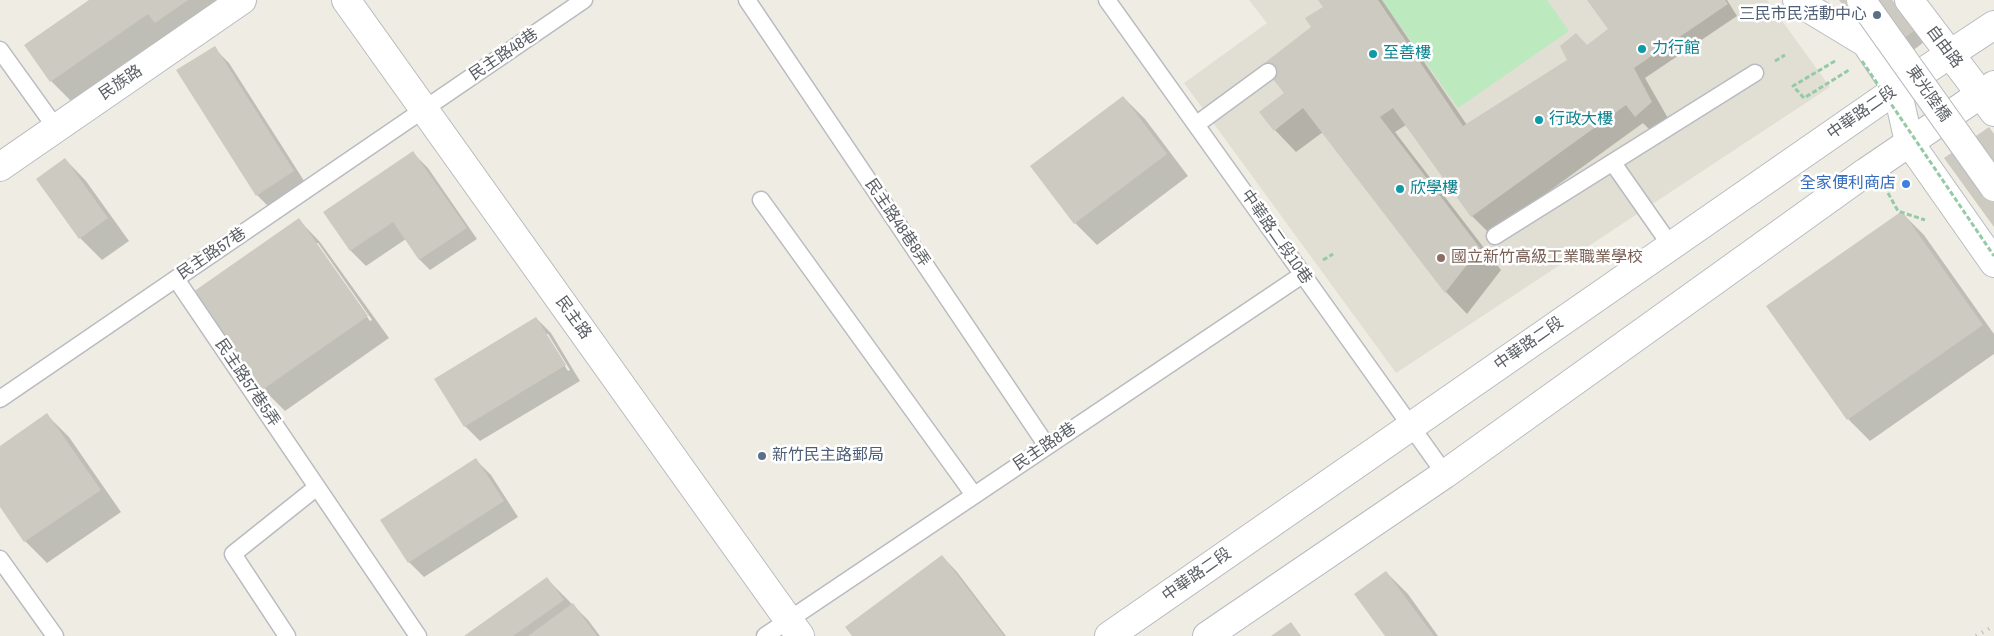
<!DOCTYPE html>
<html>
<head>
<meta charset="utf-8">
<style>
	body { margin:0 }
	canvas { display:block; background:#efede3 }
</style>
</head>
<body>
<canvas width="1994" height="636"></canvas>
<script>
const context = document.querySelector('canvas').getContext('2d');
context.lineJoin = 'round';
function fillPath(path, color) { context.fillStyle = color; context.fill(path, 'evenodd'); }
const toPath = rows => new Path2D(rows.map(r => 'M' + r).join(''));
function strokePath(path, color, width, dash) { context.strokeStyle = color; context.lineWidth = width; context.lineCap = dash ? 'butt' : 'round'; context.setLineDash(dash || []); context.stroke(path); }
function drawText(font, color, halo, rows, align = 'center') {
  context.font = font + ' "Archivo Narrow","Noto Sans TC",sans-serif'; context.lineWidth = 5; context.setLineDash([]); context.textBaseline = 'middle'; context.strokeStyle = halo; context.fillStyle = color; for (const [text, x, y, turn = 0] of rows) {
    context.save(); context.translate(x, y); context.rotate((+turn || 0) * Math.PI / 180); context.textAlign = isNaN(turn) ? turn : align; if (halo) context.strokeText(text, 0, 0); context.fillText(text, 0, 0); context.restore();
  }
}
fillPath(toPath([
	[1249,0,1767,0,1830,87,1396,373,1184,83,1267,23]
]), '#e1dfd3');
fillPath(toPath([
	[1382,0,1547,0,1569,31,1458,108]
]), '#bde9bf');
fillPath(toPath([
	[91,0,240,0,73,103,51,81],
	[1320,0,1382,0,1467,125,1569,60,1609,30,1589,0,1727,0,1737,16,1645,78,1669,120,1654,134,1643,123,1490,234,1472,216,1406,125,1395,132,1501,270,1467,314,1446,292,1323,132,1296,152,1275,130,1286,94,1311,29,1325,7],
	[1840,0,1892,0,1924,42,1894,65],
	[214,48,229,63,308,187,272,210,257,195],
	[1123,97,1145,119,1188,176,1097,245,1075,223],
	[413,153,428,168,477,239,430,270,420,260,406,239,366,266,351,251,325,213],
	[65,159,86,181,129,241,102,260,80,238],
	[1902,213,1924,235,1994,334,1994,354,1870,441,1848,419],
	[299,220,320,242,389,338,285,411,263,389],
	[315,243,318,243,372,320,370,321],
	[536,318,551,333,580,381,480,441,465,426,436,379],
	[545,334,548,334,570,370,568,371],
	[47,415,69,437,121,512,47,563,25,541,0,505,0,447],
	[476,460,491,475,518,517,424,577,409,562],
	[942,556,957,572,1006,636,854,636],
	[1386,572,1408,594,1438,636,1386,636],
	[547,579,588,620,600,636,466,636]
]), '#0003');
fillPath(toPath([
	[89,0,188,0,155,23,148,14,50,82,24,45],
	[1318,0,1378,0,1463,126,1567,60,1560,46,1576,33,1587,45,1608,29,1587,0,1725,0,1728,4,1634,68,1652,102,1635,117,1626,105,1471,217,1393,108,1380,117,1480,248,1445,293,1303,108,1274,131,1259,112,1284,93,1262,65,1311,27,1305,18,1323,7],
	[1839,0,1891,0,1915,30,1882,55],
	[215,46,294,171,256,196,176,70],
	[1123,96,1167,154,1074,224,1030,166],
	[1989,127,1994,134,1994,227,1944,158],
	[413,151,467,228,419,260,393,222,350,251,323,212],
	[65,158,108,218,79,239,36,179],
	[1902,211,1983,325,1847,420,1766,306],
	[299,218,368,316,262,390,193,292],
	[536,317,566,365,464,427,434,379],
	[47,413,101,490,24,542,0,507,0,446],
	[476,458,504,501,408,563,380,520],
	[942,555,1004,636,852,636,845,627],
	[1386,571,1434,636,1385,636,1354,594],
	[547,577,564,600,513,636,464,636],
	[573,603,597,636,528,636],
	[1291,622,1301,636,1271,636]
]), '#cccac1');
const service = toPath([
	[747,0,1047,446],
	[1107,0,1445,474],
	[0,50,56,128],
	[1197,124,1268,72],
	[1613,163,1671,246],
	[761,200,974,495],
	[1495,236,1755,73],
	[176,279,418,636],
	[0,399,584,0],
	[0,559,55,636],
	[287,636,233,554,317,487],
	[765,636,1302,275]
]);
const minor = toPath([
	[346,0,800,636],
	[1797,0,1800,3,1866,43,1897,89,1909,142,1994,263],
	[1909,0,1994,112]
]);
const tertiary = toPath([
	[0,167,242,0],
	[1109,636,1897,89,1994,25],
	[1207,636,1445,474,1866,172,1994,85]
]);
strokePath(service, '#b8bbc0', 19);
strokePath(minor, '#b8bbc0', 30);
strokePath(tertiary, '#b8bbc0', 30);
strokePath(toPath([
	[1775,61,1785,55],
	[1835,61,1793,86,1804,98,1849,70],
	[1888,193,1898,211,1925,220],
	[1323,260,1333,254]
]), '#95caa6', 3, [5, 2.5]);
strokePath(service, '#fff', 16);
strokePath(minor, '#fff', 28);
strokePath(tertiary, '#fff', 28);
strokePath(toPath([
	[1976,636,1994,626]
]), '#b6b7b8', 4, [1, 6]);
const tertiaryBridge = toPath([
	[1861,0,1994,187]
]);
strokePath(tertiaryBridge, '#b8bbc0', 30, []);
strokePath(toPath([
	[1862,61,1994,256]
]), '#95caa6', 3, [5, 2.5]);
strokePath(tertiaryBridge, '#fff', 28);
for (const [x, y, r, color] of [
	[1877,15,5,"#5c6f8a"],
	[1642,49,5,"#0f9aa8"],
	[1373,54,5,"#0f9aa8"],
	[1539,120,5,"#0f9aa8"],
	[1906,184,5,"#3f7fe0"],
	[1400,189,5,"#0f9aa8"],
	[1441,258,5,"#8d6e63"],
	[762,456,5,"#5c6f8a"]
]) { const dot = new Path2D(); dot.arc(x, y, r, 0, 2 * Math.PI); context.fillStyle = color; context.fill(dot); strokePath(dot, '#fff', 2); }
drawText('16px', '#4e5e75', '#fff', [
	["三民市民活動中心",1867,15],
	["新竹民主路郵局",772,456,"left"]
], 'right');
drawText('16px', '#5b5f65', '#fff', [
	["自由路",1944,47,53],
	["民主路48巷",504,55,-34],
	["民族路",121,83,-34],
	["東光陸橋",1928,94,55],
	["中華路二段",1862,113,-35],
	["民主路48巷8弄",897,223,56],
	["中華路二段10巷",1276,237,55],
	["民主路57巷",212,254,-34],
	["民主路",573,318,54],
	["中華路二段",1529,344,-35],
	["民主路57巷5弄",247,383,56],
	["民主路8巷",1045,447,-34],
	["中華路二段",1197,575,-35]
]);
drawText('16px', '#0d838f', '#fff', [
	["力行館",1652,49],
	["至善樓",1383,54],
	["行政大樓",1549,120],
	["欣學樓",1410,189]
], 'left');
drawText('16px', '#366cbe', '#fff', [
	["全家便利商店",1896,184]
], 'right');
drawText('16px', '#785e54', '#fff', [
	["國立新竹高級工業職業學校",1451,258]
], 'left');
</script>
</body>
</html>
